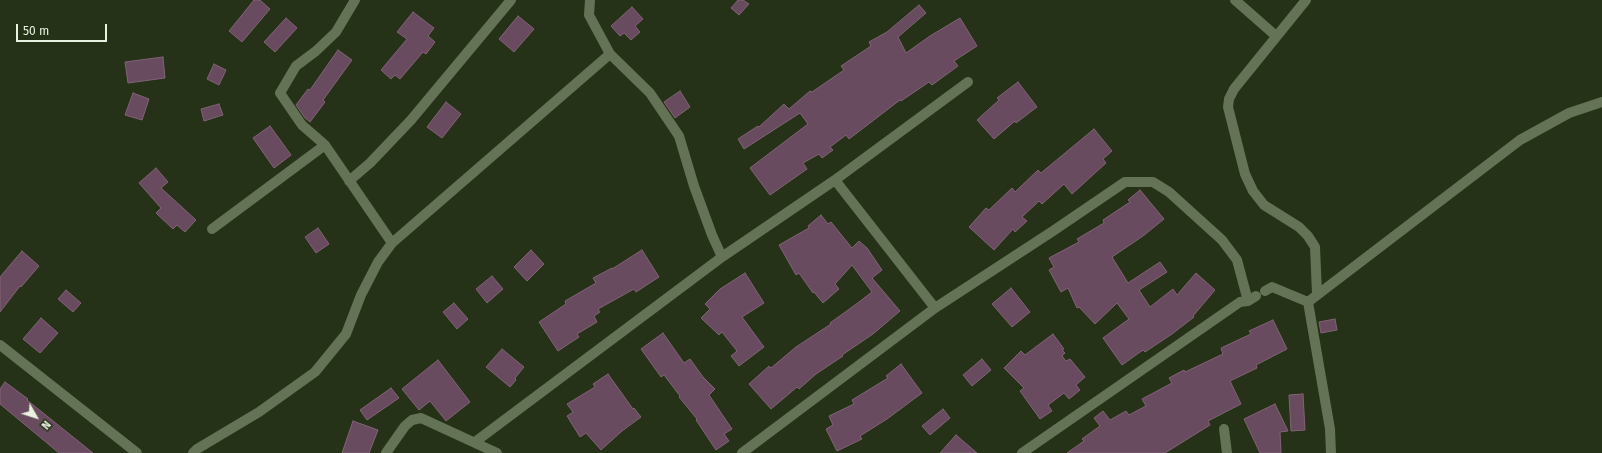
<!DOCTYPE html>
<html>
<head>
<meta charset="utf-8">
<style>
	body { margin:0 }
	#map { position:relative; width:1602px; height:453px; overflow:hidden; background:#263217; font-family:"Fira Sans",sans-serif }
	canvas { display:block }
	.north { position:absolute; left:16px; top:397px; width:40px; height:40px; -webkit-text-stroke:3px #263217; paint-order:stroke; rotate:129deg; font-size:11px; font-weight:700; line-height:16px; text-align:center; color:#e9f1e0 }
	.north::after { content:''; display:block; margin:auto; width:14px; height:18px; background:#e9f1e0; clip-path:polygon(50% 0,100% 100%,50% 72%,0 100%) }
	.scale { position:absolute; left:16px; top:24px; width:91px; height:18px; box-sizing:border-box; border:2px solid #e9f1e0; border-top:0; padding-left:5px; font-size:12px; line-height:14px; white-space:nowrap; color:#e9f1e0; -webkit-text-stroke:3px #263217; paint-order:stroke }
</style>
</head>
<body>
<div id="map">
<canvas width="1602" height="453"></canvas>
<div class="north">N</div>
<div class="scale">50 m</div>
</div>
<script>
const context = document.querySelector('canvas').getContext('2d');
context.lineJoin = 'round';
function fillPath(path, color) { context.fillStyle = color; context.fill(path, 'evenodd'); }
const toPath = rows => new Path2D(rows.map(r => 'M' + r).join(''));
function strokePath(path, color, width, dash) { context.strokeStyle = color; context.lineWidth = width; context.lineCap = dash ? 'butt' : 'round'; context.setLineDash(dash || []); context.stroke(path); }
const building = toPath([
	[254,0,260,0,270,9,242,42,229,31,254,0],
	[738,0,743,0,749,4,739,15,731,8,738,0],
	[919,5,926,13,898,37,906,53,930,36,960,18,977,46,954,61,958,66,932,85,929,82,901,101,900,100,849,139,846,135,830,147,833,150,822,158,819,154,803,163,807,169,770,195,750,168,808,124,800,113,744,149,738,139,758,126,759,127,784,104,789,109,810,91,812,92,844,70,841,66,871,46,869,42,887,32,919,5],
	[632,7,643,19,635,26,640,32,631,40,624,33,620,36,611,26,632,7],
	[413,12,434,28,428,36,435,42,426,54,423,52,400,79,395,75,391,79,381,70,407,39,397,32,413,12],
	[518,16,534,29,514,52,499,39,518,16],
	[286,18,297,28,275,52,264,42,286,18],
	[338,50,352,60,323,100,325,102,310,122,305,118,296,105,308,89,310,90,338,50],
	[163,57,165,78,128,83,125,62,163,57],
	[214,64,226,70,219,85,207,79,214,64],
	[1018,82,1037,107,1016,123,1015,121,994,139,977,120,999,100,997,98,1018,82],
	[680,91,690,107,675,118,664,102,680,91],
	[133,93,149,99,142,120,125,115,133,93],
	[446,102,461,114,442,138,427,127,446,102],
	[219,104,223,115,204,121,201,109,219,104],
	[270,126,291,155,274,168,253,138,270,126],
	[1094,129,1112,151,1103,159,1106,163,1072,194,1064,184,1042,204,1039,201,1022,217,1027,221,1015,232,1013,229,994,250,969,227,986,208,989,210,1012,188,1015,192,1038,170,1041,173,1094,129],
	[156,168,168,182,161,188,196,220,185,232,177,225,173,229,156,213,161,208,139,183,156,168],
	[1140,190,1164,219,1143,236,1112,257,1128,283,1160,262,1167,272,1139,290,1150,307,1173,289,1177,295,1196,273,1215,290,1193,316,1194,317,1172,334,1145,352,1143,350,1122,365,1103,338,1129,319,1117,303,1095,324,1079,307,1077,308,1068,288,1061,292,1049,270,1054,267,1049,258,1079,242,1077,239,1104,223,1103,220,1130,202,1128,200,1140,190],
	[821,215,828,224,831,222,852,248,859,241,867,248,882,270,872,278,900,311,873,334,842,355,843,356,816,374,799,389,797,387,771,409,749,384,769,366,771,368,796,347,831,324,830,323,855,305,872,292,852,265,835,284,839,289,823,303,814,292,813,293,799,273,796,275,779,245,809,228,808,226,821,215],
	[318,228,329,244,316,253,305,237,318,228],
	[531,250,544,264,527,281,514,267,531,250],
	[642,250,659,277,636,292,634,289,598,309,600,312,594,316,597,322,577,334,579,337,558,351,539,322,566,304,565,301,596,283,593,278,612,268,612,269,642,250],
	[22,251,39,266,21,287,20,286,0,312,0,277,22,251],
	[745,273,764,303,742,317,764,347,739,366,731,356,737,351,722,332,719,335,701,318,710,309,705,304,720,289,745,273],
	[492,276,503,289,487,303,476,289,492,276],
	[1011,288,1030,312,1012,327,992,304,1011,288],
	[66,290,81,303,73,312,58,299,66,290],
	[454,303,468,319,457,329,443,312,454,303],
	[41,318,58,333,40,353,23,339,41,318],
	[1335,319,1337,330,1321,333,1319,322,1335,319],
	[1273,320,1287,349,1256,365,1257,368,1230,381,1241,404,1208,421,1210,425,1165,453,1067,453,1084,441,1082,439,1100,426,1094,418,1103,411,1110,420,1126,411,1129,415,1146,406,1142,399,1172,383,1169,378,1184,370,1185,372,1223,354,1221,348,1251,334,1249,331,1273,320],
	[663,333,684,363,690,359,703,377,715,389,709,395,732,429,724,434,729,441,716,450,696,420,697,419,679,397,680,396,664,375,661,377,641,349,663,333],
	[1053,334,1064,349,1062,350,1065,353,1062,356,1066,361,1070,359,1085,377,1076,385,1080,390,1069,399,1064,393,1048,405,1052,411,1040,419,1020,391,1024,388,1004,368,1021,351,1025,355,1053,334],
	[502,349,524,367,515,378,516,380,510,387,486,367,502,349],
	[982,359,991,370,972,386,963,375,982,359],
	[438,360,470,402,446,421,430,401,419,410,402,389,438,360],
	[901,364,922,393,887,419,860,436,862,439,837,451,826,429,833,425,829,416,854,404,852,400,888,378,886,376,901,364],
	[608,374,633,409,634,408,641,417,622,431,601,450,586,433,580,437,567,416,573,412,567,404,595,387,593,384,608,374],
	[5,382,28,399,27,400,93,453,59,453,0,404,0,389,5,382],
	[391,388,399,398,367,420,360,410,391,388],
	[1303,394,1305,430,1291,431,1289,395,1303,394],
	[1275,404,1288,431,1280,432,1281,453,1260,453,1244,419,1275,404],
	[943,409,950,418,930,435,922,426,943,409],
	[353,421,378,430,369,453,342,453,353,421],
	[956,435,977,453,940,453,956,435]
]);
fillPath(building, '#684b5e');
strokePath(building, '#816376', 1);
strokePath(toPath([
	[355,0,336,32,316,51,296,66,280,93,302,125,325,145,392,243,610,54],
	[590,0,589,15,610,54,650,93,679,136,694,186,712,235,722,257],
	[1235,0,1276,36],
	[1306,0,1234,89,1229,99,1228,107,1245,174,1253,191,1264,205,1299,227,1308,236,1315,247,1317,294],
	[835,180,935,308],
	[349,181,370,163,411,120,511,0],
	[212,229,325,145],
	[1265,291,1272,287,1308,302,1520,140,1569,113,1602,102],
	[1308,302,1330,429,1331,453],
	[0,345,137,453],
	[1224,429,1227,453],
	[475,442,722,257,835,180,968,82],
	[193,453,197,449,259,412,315,372,346,334,361,295,378,262,392,243],
	[386,453,405,426,412,420,421,418,497,453],
	[742,453,935,308,1053,231,1125,182,1153,182,1169,192,1222,240,1237,260,1248,301],
	[1022,453,1240,302,1248,301,1256,296]
]), '#647255', 10);
</script>
</body>
</html>
